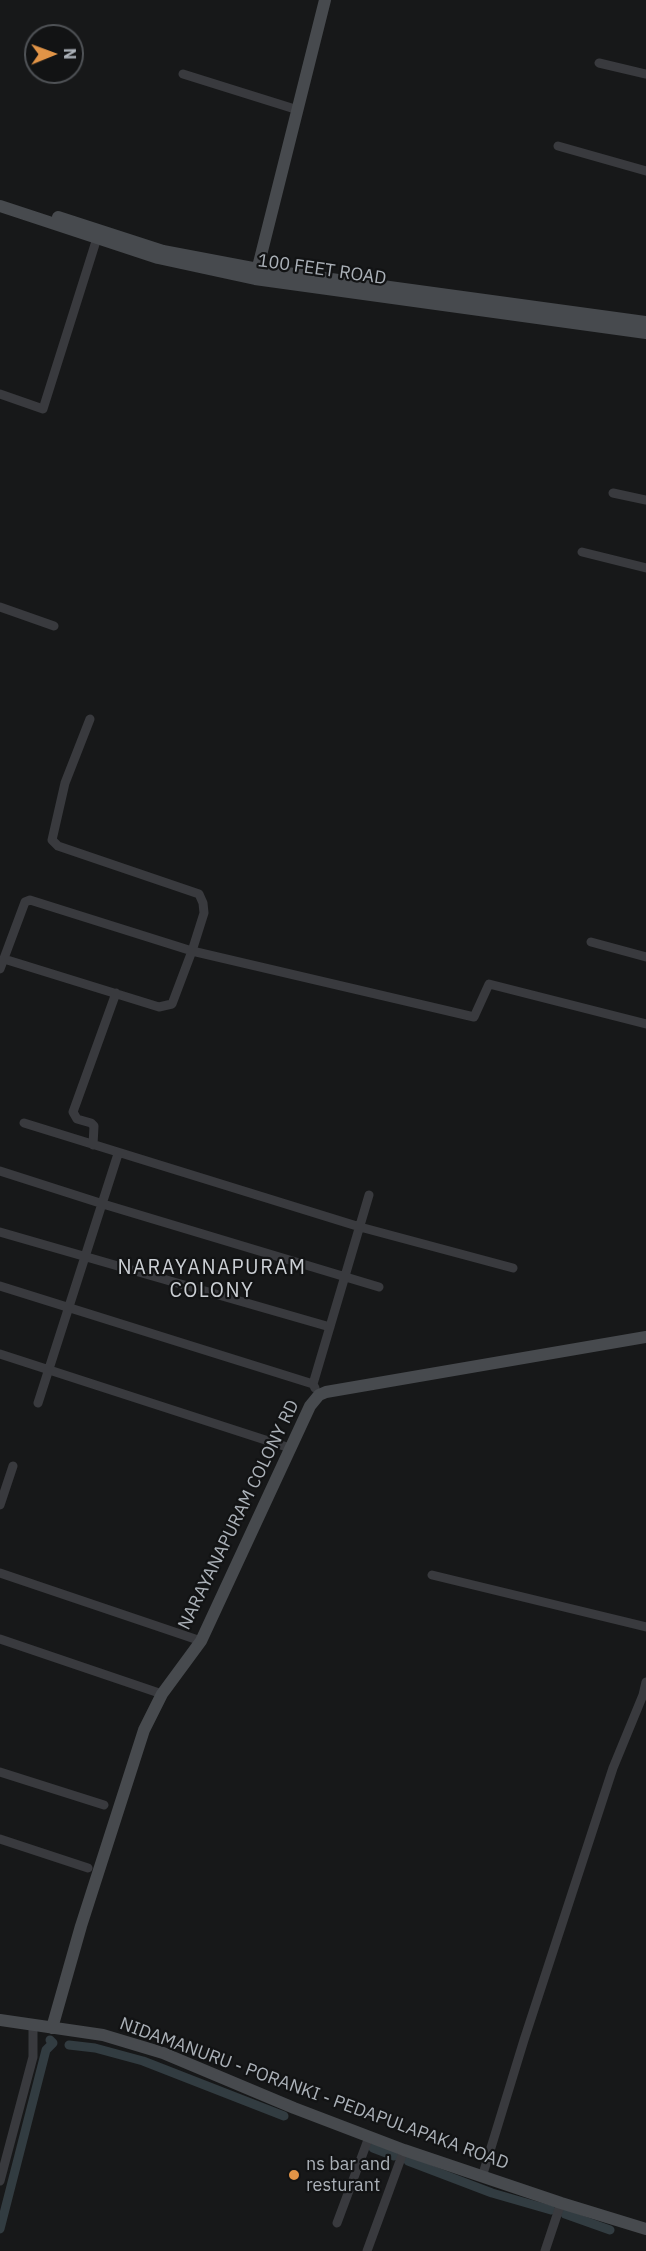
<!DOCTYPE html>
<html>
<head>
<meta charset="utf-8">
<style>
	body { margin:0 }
	#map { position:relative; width:646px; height:2251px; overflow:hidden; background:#171819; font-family:"IBM Plex Sans",sans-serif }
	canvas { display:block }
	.north { position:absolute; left:24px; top:24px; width:60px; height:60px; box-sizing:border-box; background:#121314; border:2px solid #4f5256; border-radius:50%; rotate:89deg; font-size:16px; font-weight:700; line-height:24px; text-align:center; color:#abb1b8 }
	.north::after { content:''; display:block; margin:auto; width:21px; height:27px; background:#e19447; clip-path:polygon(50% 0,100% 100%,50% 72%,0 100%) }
</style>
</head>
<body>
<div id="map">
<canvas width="646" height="2251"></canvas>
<div class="north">N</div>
</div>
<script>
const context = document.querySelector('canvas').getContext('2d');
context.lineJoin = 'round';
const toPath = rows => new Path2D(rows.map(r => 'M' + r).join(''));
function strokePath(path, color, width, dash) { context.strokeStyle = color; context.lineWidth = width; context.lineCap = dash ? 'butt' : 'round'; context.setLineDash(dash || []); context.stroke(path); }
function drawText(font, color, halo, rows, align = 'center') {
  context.font = font + ' "IBM Plex Sans",sans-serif'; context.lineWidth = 4.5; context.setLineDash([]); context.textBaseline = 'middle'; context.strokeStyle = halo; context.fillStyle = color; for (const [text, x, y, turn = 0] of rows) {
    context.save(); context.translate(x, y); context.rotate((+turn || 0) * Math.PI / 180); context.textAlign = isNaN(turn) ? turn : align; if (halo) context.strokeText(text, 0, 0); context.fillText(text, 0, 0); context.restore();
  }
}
strokePath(toPath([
	[69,2045,95,2048,143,2061,284,2116],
	[373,2148,394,2156],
	[408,2161,492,2193,551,2210],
	[565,2214,610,2230],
	[0,2229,46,2050,53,2043,50,2040]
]), '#323c41', 9);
strokePath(toPath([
	[599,63,646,74],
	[183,74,298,110],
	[558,146,646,171],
	[0,394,43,409,97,238],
	[613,493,646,500],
	[582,552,646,568],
	[0,607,54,626],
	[591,942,646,957],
	[4,959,159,1007,172,1004,192,951,204,913,203,903,199,894,58,846,52,840,65,783,90,719],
	[0,969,25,902,30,900,192,951,474,1017,489,984,646,1024],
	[24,1123,360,1227,513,1268],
	[93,1145,94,1126,91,1123,77,1119,73,1112,116,993],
	[0,1171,103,1204,379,1287],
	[0,1232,330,1327],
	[0,1286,313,1384],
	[0,1354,290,1448],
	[315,1388,313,1384,369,1195],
	[38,1403,118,1154],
	[0,1505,13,1466],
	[0,1573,201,1641],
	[432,1575,646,1627],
	[0,1639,162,1694],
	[0,1772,104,1805],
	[0,1839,88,1868],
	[482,2177,524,2040,613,1768,643,1695,646,1682],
	[0,2181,33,2057,33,2026],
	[337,2223,369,2137],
	[367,2251,404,2150],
	[545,2251,561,2203]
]), '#393a3e', 9);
strokePath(toPath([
	[0,206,158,258,255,279,646,333],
	[58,217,163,251,258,269,646,322],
	[256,275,325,0],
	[0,2020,103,2035,163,2053,294,2108,404,2150,561,2203,646,2229],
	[52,2028,81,1926,144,1730,162,1694,201,1641,310,1406,319,1395,326,1392,646,1337]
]), '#474a4e', 12);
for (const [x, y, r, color] of [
	[294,2175,6,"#e19447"]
]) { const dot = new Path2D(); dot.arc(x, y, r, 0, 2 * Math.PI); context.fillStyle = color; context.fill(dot); strokePath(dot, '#121314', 2); }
drawText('18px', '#abb1b8', '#121314', [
	["100 FEET ROAD",322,270,8],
	["NARAYANAPURAM COLONY RD",239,1515,-64],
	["NIDAMANURU - PORANKI - PEDAPULAPAKA ROAD",314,2094,20]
]);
drawText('18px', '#abb1b8', '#121314', [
	["ns bar and",306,2165],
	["resturant",306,2186]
], 'left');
context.letterSpacing = '1.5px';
drawText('20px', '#cbcfd4', '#121314', [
	["NARAYANAPURAM",212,1268],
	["COLONY",212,1291]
]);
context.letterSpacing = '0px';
</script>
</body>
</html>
